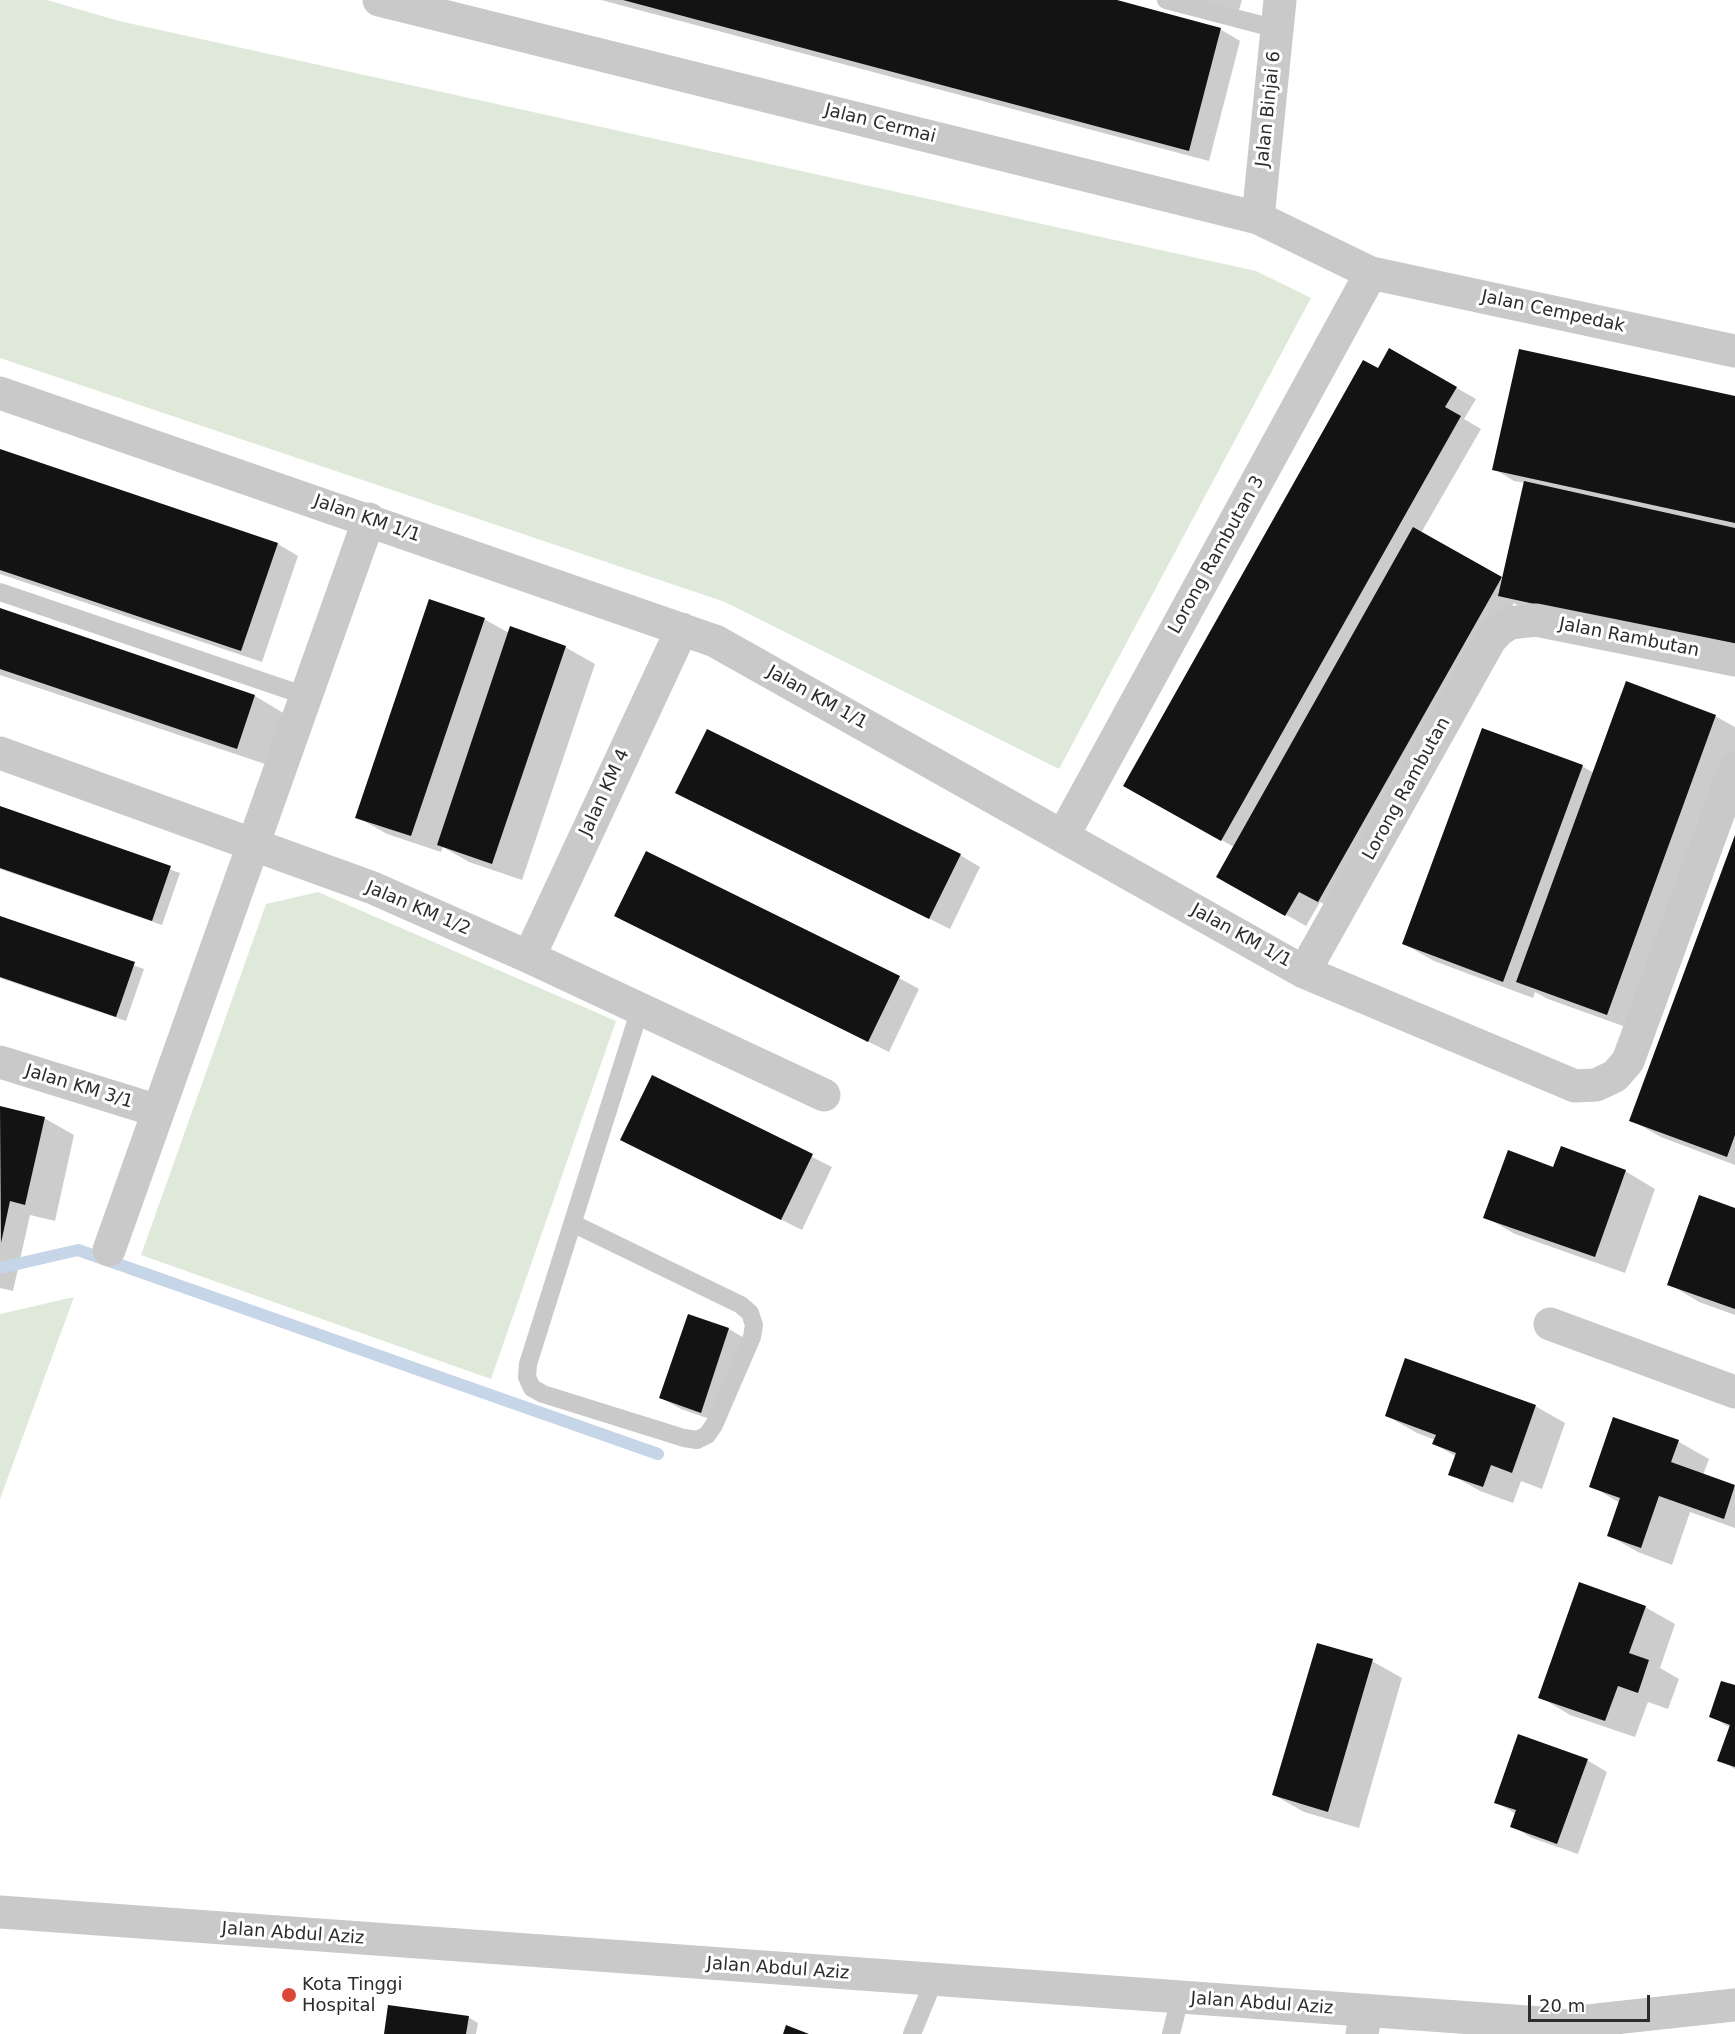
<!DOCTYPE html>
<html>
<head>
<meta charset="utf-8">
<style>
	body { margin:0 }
	#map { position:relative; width:1735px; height:2034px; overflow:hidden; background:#fff; font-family:"DejaVu Sans",sans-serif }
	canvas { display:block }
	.scale { position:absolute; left:1528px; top:1995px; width:122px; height:27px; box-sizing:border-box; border:3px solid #2c2c2c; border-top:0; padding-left:8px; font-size:18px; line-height:21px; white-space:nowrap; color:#2c2c2c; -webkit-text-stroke:4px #fff; paint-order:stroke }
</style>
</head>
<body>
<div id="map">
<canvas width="1735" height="2034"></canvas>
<div class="scale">20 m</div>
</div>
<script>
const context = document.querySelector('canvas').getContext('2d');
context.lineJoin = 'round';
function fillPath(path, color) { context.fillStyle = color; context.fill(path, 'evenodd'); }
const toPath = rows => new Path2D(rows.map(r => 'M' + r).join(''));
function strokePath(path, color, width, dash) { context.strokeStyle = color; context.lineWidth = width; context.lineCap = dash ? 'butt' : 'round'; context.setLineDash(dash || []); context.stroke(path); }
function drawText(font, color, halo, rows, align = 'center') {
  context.font = font + ' "DejaVu Sans",sans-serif'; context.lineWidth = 6; context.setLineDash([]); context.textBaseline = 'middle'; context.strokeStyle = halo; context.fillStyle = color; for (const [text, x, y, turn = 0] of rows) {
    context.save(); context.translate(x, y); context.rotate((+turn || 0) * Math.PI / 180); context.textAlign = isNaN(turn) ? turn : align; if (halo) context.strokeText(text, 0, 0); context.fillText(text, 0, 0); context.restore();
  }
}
fillPath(toPath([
	[0,0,47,0,119,21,1256,271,1311,298,1059,769,725,602,0,358],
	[318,892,616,1021,491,1379,141,1255,266,904],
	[74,1297,0,1499,0,1314]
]), '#dfe9da');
fillPath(toPath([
	[601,0,1110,0,1220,29,1240,41,1209,161],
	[1191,0,1242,0,1238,13],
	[1390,350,1476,399,1464,419,1481,429,1421,533,1503,580,1525,483,1514,481,1494,469,1735,398,1735,654,1520,607,1514,603,1339,912,1320,902,1306,926,1218,876,1234,847,1125,785],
	[0,451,278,544,298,556,262,662,0,574],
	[0,610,255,696,285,714,268,765,0,675],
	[484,619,509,633,565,647,595,664,522,880,469,862,443,847,441,852,387,834,357,817],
	[1715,716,1735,727,1735,761,1637,1031,1548,999,1535,992,1533,998,1434,961,1404,944,1582,766,1594,773],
	[677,793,960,855,980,867,950,929],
	[0,808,180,873,162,925,0,869],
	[1735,838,1735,1165,1661,1137,1631,1120],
	[616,916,899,978,919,989,889,1052],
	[0,917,144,969,126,1021,0,978],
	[652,1077,832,1167,802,1230,622,1140],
	[0,1108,44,1118,74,1135,55,1221,30,1215,13,1291,0,1288],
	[1554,1169,1625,1171,1655,1189,1625,1273,1515,1234,1485,1217],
	[1735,1209,1735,1315,1699,1302,1669,1284],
	[689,1316,729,1329,749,1341,721,1423,681,1409,661,1398],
	[1535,1406,1565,1423,1542,1489,1521,1481,1513,1503,1480,1491,1450,1474,1457,1457,1434,1444,1435,1440,1417,1433,1387,1416],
	[1614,1419,1679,1442,1709,1459,1703,1475,1735,1487,1735,1528,1690,1512,1672,1565,1638,1552,1608,1535,1620,1503,1591,1486],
	[1645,1607,1675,1624,1660,1668,1679,1679,1668,1709,1648,1702,1635,1737,1570,1715,1540,1697],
	[1372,1661,1402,1678,1359,1828,1304,1812,1274,1795],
	[1735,1687,1735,1769,1719,1760,1730,1728,1711,1716],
	[1587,1760,1607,1772,1578,1854,1532,1838,1512,1826,1516,1814,1496,1802],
	[468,2017,478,2023,476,2034,386,2034]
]), '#0003');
strokePath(toPath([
	[0,1268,78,1250,658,1454]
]), '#c7d5e8', 12);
fillPath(toPath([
	[623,0,1117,0,1221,28,1189,151],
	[1389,348,1457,387,1445,407,1461,416,1221,841,1123,786,1363,360,1378,368],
	[1519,349,1735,396,1735,523,1492,470],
	[0,449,278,543,241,651,0,570],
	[1524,481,1735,528,1735,648,1498,596],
	[1413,527,1502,577,1318,902,1299,892,1285,916,1216,877],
	[429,599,485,618,411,836,355,818],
	[0,608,255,695,237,749,0,669],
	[510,626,566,646,492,864,437,845],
	[1626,681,1716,715,1607,1015,1516,982],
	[1482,728,1583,765,1503,982,1402,944],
	[707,729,961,854,929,919,675,793],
	[0,806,171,866,152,921,0,868],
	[1735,835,1735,1135,1727,1157,1629,1121],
	[646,851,900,976,868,1042,614,916],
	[0,916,135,962,116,1017,0,977],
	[652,1075,813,1154,781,1220,620,1140],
	[0,1106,45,1117,25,1205,10,1201,1,1243],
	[1561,1146,1626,1170,1595,1257,1483,1218,1508,1150,1553,1167],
	[1699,1195,1735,1208,1735,1309,1667,1285],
	[688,1314,729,1328,701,1413,659,1398],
	[1405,1358,1536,1405,1512,1473,1491,1465,1483,1487,1448,1475,1456,1453,1432,1444,1436,1435,1385,1416],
	[1613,1417,1679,1440,1671,1462,1735,1485,1724,1519,1659,1496,1641,1548,1607,1536,1620,1498,1589,1487],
	[1579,1582,1646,1606,1629,1653,1649,1660,1638,1693,1618,1686,1605,1721,1538,1698],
	[1317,1643,1373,1659,1328,1812,1272,1795],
	[1721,1681,1735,1685,1735,1767,1717,1761,1730,1725,1709,1717],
	[1518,1734,1588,1759,1557,1844,1510,1827,1516,1810,1494,1803],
	[388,2005,469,2016,466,2034,384,2034],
	[786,2025,809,2034,783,2034]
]), '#131313');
strokePath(toPath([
	[1166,0,1277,29],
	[0,592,306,696],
	[574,1224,741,1305,750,1313,754,1325,752,1337,714,1425,707,1435,697,1440,684,1438,543,1394,532,1388,527,1377,528,1364,640,1009],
	[912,2034,934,1980],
	[1171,2034,1180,1998]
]), '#c9c9c9', 18);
strokePath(toPath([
	[379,0,1258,218,1371,273,1735,351],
	[1258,218,1280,0],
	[0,393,715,641,1304,972,1575,1086,1596,1085,1615,1076,1628,1061,1735,768],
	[0,753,373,888,529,957,824,1095],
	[1063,836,1371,273],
	[529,957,682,629],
	[1304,972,1490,640,1499,630,1510,623,1536,620,1735,660],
	[0,1062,158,1111],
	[109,1250,369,519],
	[1550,1324,1735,1392],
	[1362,2034,1366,2011]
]), '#c9c9c9', 33);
strokePath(toPath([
	[0,1912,1555,2024,1606,2034],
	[1578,2022,1735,2005]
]), '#c9c9c9', 33);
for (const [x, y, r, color] of [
	[289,1995,8,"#da4737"]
]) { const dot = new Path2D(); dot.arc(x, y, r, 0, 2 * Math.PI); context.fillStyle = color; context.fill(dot); strokePath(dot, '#fff', 2); }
drawText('18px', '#2c2c2c', '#fff', [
	["Jalan Binjai 6",1269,109,-84],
	["Jalan Cermai",880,124,14],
	["Jalan Cempedak",1553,312,12],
	["Jalan KM 1/1",367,519,19],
	["Lorong Rambutan 3",1217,555,-61],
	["Jalan Rambutan",1629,638,11],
	["Jalan KM 1/1",817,698,29],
	["Lorong Rambutan",1407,789,-61],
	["Jalan KM 4",605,793,-65],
	["Jalan KM 1/2",418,909,23],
	["Jalan KM 1/1",1241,936,29],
	["Jalan KM 3/1",79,1087,17],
	["Jalan Abdul Aziz",293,1934,4],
	["Jalan Abdul Aziz",778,1969,4],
	["Jalan Abdul Aziz",1262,2004,4]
]);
drawText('18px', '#2c2c2c', '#fff', [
	["Kota Tinggi",302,1985],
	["Hospital",302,2006]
], 'left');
</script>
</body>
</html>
